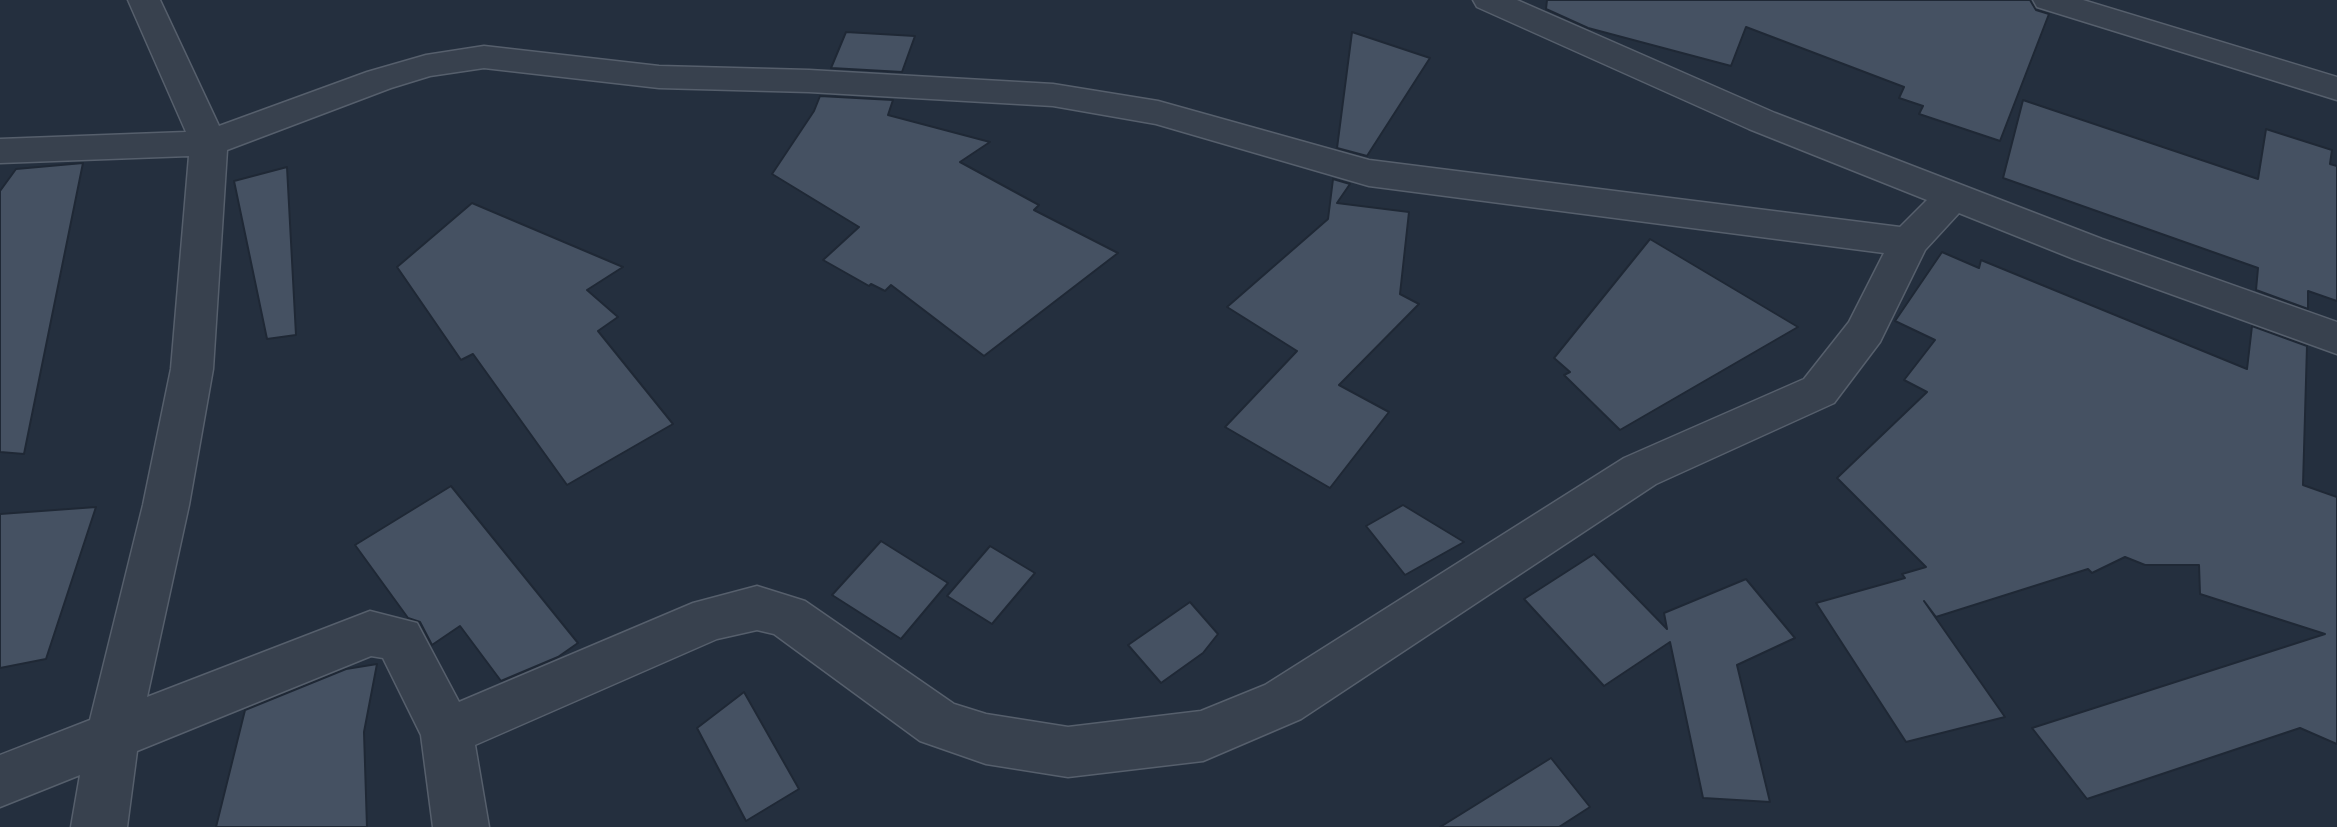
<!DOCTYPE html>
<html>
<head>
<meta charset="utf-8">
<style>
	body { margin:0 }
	canvas { display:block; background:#242f3e }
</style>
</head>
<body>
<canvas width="2337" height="827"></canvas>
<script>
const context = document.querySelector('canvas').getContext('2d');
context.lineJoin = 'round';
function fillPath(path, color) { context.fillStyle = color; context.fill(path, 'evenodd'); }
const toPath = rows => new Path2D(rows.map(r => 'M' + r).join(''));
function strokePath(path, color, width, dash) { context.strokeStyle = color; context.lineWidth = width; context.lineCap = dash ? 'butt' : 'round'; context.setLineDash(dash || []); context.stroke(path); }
const building = toPath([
	[1547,0,2030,0,2036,10,2049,14,2000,141,1919,114,1923,106,1899,98,1904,87,1746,27,1731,66,1588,28,1546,9,1547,0],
	[846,32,915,36,902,72,831,68,846,32],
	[1352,32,1430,58,1367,156,1337,148,1352,32],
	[820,96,893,100,888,115,990,142,960,162,1039,205,1034,210,1118,253,984,356,891,285,885,291,871,284,869,286,823,260,859,227,772,174,814,111,820,96],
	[2023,100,2258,179,2266,129,2332,150,2330,164,2337,166,2337,301,2308,291,2308,309,2256,290,2258,268,2003,178,2023,100],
	[83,163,24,454,0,452,0,191,16,169,83,163],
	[287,167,296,335,267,339,234,181,287,167],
	[1333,179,1350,184,1337,203,1409,212,1400,294,1419,304,1339,385,1389,412,1330,488,1225,427,1297,351,1227,307,1328,219,1333,179],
	[472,203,623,267,587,290,618,317,598,331,673,424,567,485,473,354,461,360,397,267,472,203],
	[1650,239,1798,327,1620,430,1564,375,1570,372,1554,358,1650,239],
	[1942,252,1979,268,1981,260,2247,369,2252,326,2307,346,2303,485,2337,497,2337,744,2300,728,2087,799,2032,728,2325,634,2200,594,2199,565,2145,565,2125,557,2092,573,2088,569,1936,617,1924,601,2005,717,1906,742,1816,603,1905,578,1902,574,1926,567,1837,478,1927,392,1904,380,1935,340,1895,321,1942,252],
	[451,486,578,643,558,657,501,681,460,626,432,645,420,622,408,618,355,545,451,486],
	[1403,505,1464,542,1405,575,1366,526,1403,505],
	[96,507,46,659,0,668,0,514,96,507],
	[881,541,948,583,901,639,832,595,881,541],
	[990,546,1035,573,992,624,947,596,990,546],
	[1594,554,1667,629,1664,613,1746,579,1795,638,1737,665,1770,802,1703,798,1670,642,1604,686,1524,599,1594,554],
	[1190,602,1218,634,1203,653,1161,683,1128,645,1190,602],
	[377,664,364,732,367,827,216,827,245,710,346,669,377,664],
	[744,692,799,789,746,821,697,728,744,692],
	[1551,758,1590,807,1559,827,1440,827,1551,758]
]);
fillPath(building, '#455162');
strokePath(building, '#1f2835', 2);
const street = toPath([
	[128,0,160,0,219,126,367,72,426,55,484,46,659,66,809,70,1053,84,1158,101,1369,160,1900,227,1927,200,1749,129,1477,7,1473,0,1517,0,1775,113,2102,239,2337,322,2337,354,2074,259,1959,213,1925,250,1880,342,1834,403,1656,484,1301,719,1203,761,1068,777,986,764,920,741,774,634,757,630,717,639,475,745,489,827,433,827,421,735,383,658,371,656,137,751,127,827,71,827,80,775,0,807,0,755,90,720,143,505,171,369,189,156,0,163,0,139,186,132,128,0],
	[484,68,659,88,809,92,1053,106,1156,124,1369,186,1884,253,1849,322,1804,379,1624,458,1265,685,1201,711,1068,727,986,714,954,704,805,601,757,586,693,603,459,702,417,623,370,611,147,697,189,505,213,369,227,150,391,88,430,76,484,68],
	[2033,0,2083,0,2337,77,2337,100,2037,7,2033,0]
]);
strokePath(street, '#565f6c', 3);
fillPath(street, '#38414e');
</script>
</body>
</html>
